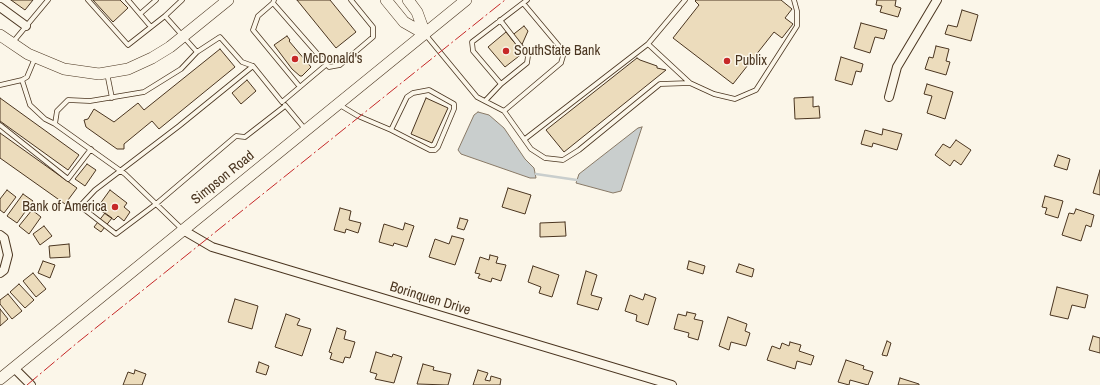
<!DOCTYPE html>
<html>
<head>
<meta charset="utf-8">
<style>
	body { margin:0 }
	canvas { display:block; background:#fbf6e9 }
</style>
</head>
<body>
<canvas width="1100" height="385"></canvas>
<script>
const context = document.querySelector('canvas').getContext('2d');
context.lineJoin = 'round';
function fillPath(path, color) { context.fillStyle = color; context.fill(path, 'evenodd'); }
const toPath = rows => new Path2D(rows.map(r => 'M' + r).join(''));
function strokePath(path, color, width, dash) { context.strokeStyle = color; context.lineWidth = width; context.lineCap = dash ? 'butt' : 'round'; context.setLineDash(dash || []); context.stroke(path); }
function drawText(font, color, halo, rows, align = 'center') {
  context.font = font + ' "Archivo Narrow",sans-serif'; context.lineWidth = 3; context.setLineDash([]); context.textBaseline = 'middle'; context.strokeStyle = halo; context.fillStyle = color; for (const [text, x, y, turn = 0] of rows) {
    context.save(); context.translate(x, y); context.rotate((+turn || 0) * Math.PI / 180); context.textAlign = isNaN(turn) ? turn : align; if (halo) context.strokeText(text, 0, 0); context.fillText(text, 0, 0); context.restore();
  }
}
const water = toPath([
	[478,112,489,115,504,128,525,159,534,168,536,178,530,178,461,154,458,150,474,115,478,112],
	[642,127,621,191,613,193,576,183,579,174,638,128,642,127]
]);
fillPath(water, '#c9cecd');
strokePath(water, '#887966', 1);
strokePath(toPath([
	[536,174,577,180]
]), '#c9cecd', 2.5);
const building = toPath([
	[11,0,33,0,25,10,11,0],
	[93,0,120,0,128,8,113,22,93,0],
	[297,0,330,0,356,32,336,48,297,0],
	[696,0,781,0,792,9,785,18,793,24,782,38,774,32,733,84,673,38,699,5,695,1,696,0],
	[877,0,896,0,895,6,901,8,898,17,880,12,882,6,876,5,877,0],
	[962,10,978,15,971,41,945,34,948,25,957,27,962,10],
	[861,23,887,30,884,39,875,37,870,53,854,48,861,23],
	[524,26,528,31,520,49,510,37,524,26],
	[506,32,523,53,505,67,488,47,506,32],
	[287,36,290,40,289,41,311,67,302,76,300,76,292,69,274,45,287,36],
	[936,46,949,49,946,61,950,62,946,75,925,69,929,57,933,58,936,46],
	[220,49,235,67,159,129,152,121,124,144,124,149,117,149,86,127,84,120,88,119,94,109,114,122,138,103,144,110,220,49],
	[841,57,863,64,861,72,856,71,852,85,835,80,841,57],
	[637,58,640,60,657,66,657,68,666,70,564,152,546,130,637,58],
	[247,80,256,91,241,104,232,93,247,80],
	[927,84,953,92,945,119,927,113,932,96,924,94,927,84],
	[813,97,813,107,819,106,820,118,795,119,794,98,813,97],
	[0,98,79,155,68,170,0,121,0,98],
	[426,98,448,108,432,143,411,134,426,98],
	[883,129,902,134,897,150,873,143,872,147,861,144,865,130,882,135,883,129],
	[0,133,77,188,65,204,0,158,0,133],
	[956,140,971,150,961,165,954,160,950,166,935,155,943,144,950,148,956,140],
	[1058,155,1070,159,1067,170,1054,166,1058,155],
	[87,164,96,170,85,186,75,179,87,164],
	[1100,170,1100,195,1093,193,1100,170],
	[508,188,531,195,525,214,502,207,508,188],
	[7,190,16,197,4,213,0,210,0,199,7,190],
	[110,190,127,203,124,207,130,212,124,221,118,216,114,220,97,208,110,190],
	[23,194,33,201,17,223,7,216,23,194],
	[1045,196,1063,201,1058,218,1045,214,1047,208,1042,207,1045,196],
	[340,208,351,211,349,220,361,223,358,233,346,229,345,233,334,230,340,208],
	[1076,209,1094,215,1091,227,1086,225,1081,241,1062,235,1069,213,1074,214,1076,209],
	[32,210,41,217,29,234,19,226,32,210],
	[105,213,112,218,101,232,94,227,105,213],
	[460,218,468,220,464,230,457,228,460,218],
	[565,222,566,236,540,237,540,223,565,222],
	[405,223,414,226,407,247,394,243,393,246,379,242,384,224,403,230,405,223],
	[44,226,52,236,40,245,33,234,44,226],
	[452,236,464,239,455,265,429,257,435,239,449,244,452,236],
	[69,244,70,257,50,258,49,246,69,244],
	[490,255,498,257,496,263,506,265,501,281,492,278,491,282,478,278,480,274,475,273,480,257,489,260,490,255],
	[43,261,55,265,50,278,38,273,43,261],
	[689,261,705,266,703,274,687,269,689,261],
	[739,264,754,269,752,277,736,272,739,264],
	[533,266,559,275,552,297,539,293,541,287,528,282,533,266],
	[586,271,597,275,591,295,602,298,598,310,577,304,586,271],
	[33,273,46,289,36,297,23,281,33,273],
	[19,284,34,300,25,308,10,292,19,284],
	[1057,287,1088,295,1085,308,1072,305,1068,319,1050,315,1057,287],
	[8,294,22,311,12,319,0,304,0,300,8,294],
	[645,294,656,298,648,325,636,321,637,315,625,311,630,295,643,300,645,294],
	[235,299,258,306,252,329,228,322,235,299],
	[0,309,8,319,0,326,0,309],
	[687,312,696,314,694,319,703,321,698,340,688,337,689,333,674,329,678,314,686,316,687,312],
	[286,314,300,319,297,325,311,329,302,356,275,347,286,314],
	[728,317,747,324,745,331,750,333,746,346,731,342,729,350,719,346,728,317],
	[337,328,346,331,344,339,355,342,350,358,345,357,343,363,330,359,332,353,329,352,337,328],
	[1093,336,1100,338,1100,353,1089,350,1093,336],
	[887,341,891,343,887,356,882,355,887,341],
	[790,342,801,345,799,351,814,356,811,365,797,361,795,369,767,360,772,346,780,349,782,343,789,346,790,342],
	[376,352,392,357,393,354,402,357,394,383,375,379,377,374,370,372,376,352],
	[846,360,864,366,863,369,873,372,868,385,850,380,849,385,838,382,846,360],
	[259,362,269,366,266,375,256,372,259,362],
	[423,364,434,367,433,370,451,374,448,385,417,384,423,364],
	[135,370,146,374,142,385,123,385,128,372,134,374,135,370],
	[478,370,488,373,485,380,490,381,491,376,501,379,500,385,473,385,478,370],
	[900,378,919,384,919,385,898,385,900,378]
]);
fillPath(building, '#ecdcbc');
strokePath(building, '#4a3520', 1);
const lane = toPath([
	[88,0,128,45,165,16,182,0],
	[128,0,151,27],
	[274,0,273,3,258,16,253,30,300,87],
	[273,3,329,67,340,65,373,37,373,27,351,0],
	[140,14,156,0],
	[165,16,197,52,220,37,242,62,253,66,282,102,327,64],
	[500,20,528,56,527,63,501,84],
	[425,34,477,97,504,111,531,149,545,158,563,160,579,150,660,84,690,83,714,94,735,99,756,90,797,26,797,11,794,0],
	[13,42,48,0],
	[648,44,690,83],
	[35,58,27,77,22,80,30,105,45,119,55,124,125,174,183,230],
	[253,66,179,126,95,190,80,206,116,234,156,204,236,136,245,137,285,106],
	[107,73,112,98],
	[0,85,22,80],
	[485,101,501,84,473,51,472,42,527,0],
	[338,104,358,116,391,130,407,97,413,93,429,90,454,104,454,109,438,147,435,150,430,150,391,130],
	[285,105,305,129],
	[504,111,561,63,563,56,559,46,523,3],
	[55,124,57,111,68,100,90,101,144,92,181,69,197,52],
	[0,125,68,179,91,149],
	[525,139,648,44,685,0]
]);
const street = toPath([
	[0,7,26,26],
	[889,97,897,67,937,0],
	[183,230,212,247,672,385],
	[0,235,4,238,8,255,4,270,0,273],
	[14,368,31,385]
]);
const secondary = toPath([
	[386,0,404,22,425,34],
	[408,0,417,12,425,34],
	[0,35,28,54,64,69,99,74,128,69,152,58,170,47,228,0],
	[0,379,466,0]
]);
strokePath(lane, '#4a3520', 5.5);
strokePath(street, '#4a3520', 10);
strokePath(secondary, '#4a3520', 12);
strokePath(lane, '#fbf6e9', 4);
strokePath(street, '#fbf6e9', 8);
strokePath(secondary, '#fbf6e9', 11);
strokePath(toPath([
	[27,385,77,343,505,0]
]), '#c62828', 1, [14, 3, 2, 3]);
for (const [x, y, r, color] of [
	[506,51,4,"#c62828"],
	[295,59,4,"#c62828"],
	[727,61,4,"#c62828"],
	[115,207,4,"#c62828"]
]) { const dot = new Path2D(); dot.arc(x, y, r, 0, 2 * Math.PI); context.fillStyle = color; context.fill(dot); strokePath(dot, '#fbf6e9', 1.5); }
drawText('14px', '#4a3520', '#fbf6e9', [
	["SouthState Bank",514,51],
	["McDonald's",303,59],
	["Publix",735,61],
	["Bank of America",107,207,"right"]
], 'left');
drawText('14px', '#4a3520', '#fbf6e9', [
	["Simpson Road",223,178,-39],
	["Borinquen Drive",430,299,17]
]);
</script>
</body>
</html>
